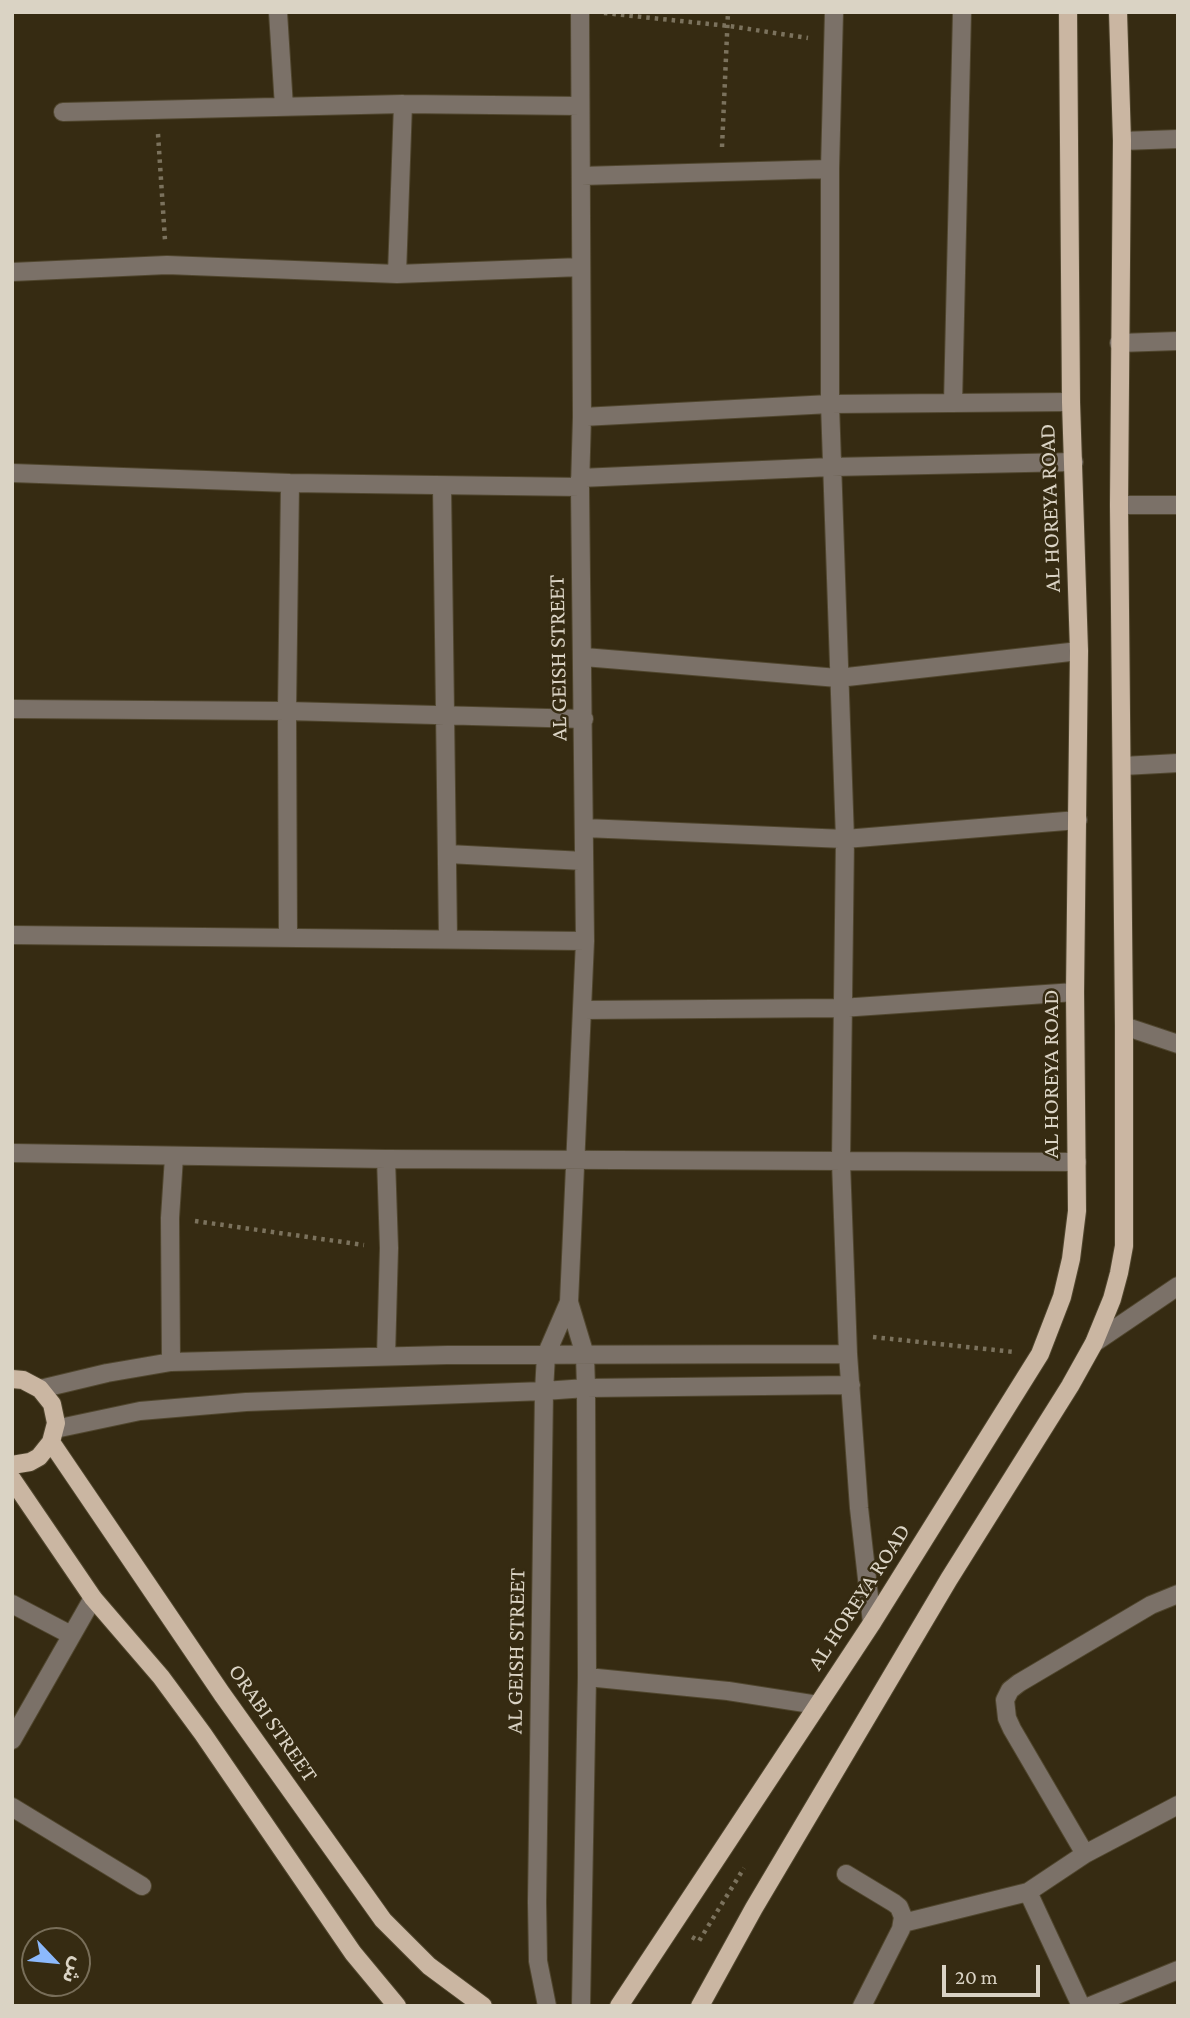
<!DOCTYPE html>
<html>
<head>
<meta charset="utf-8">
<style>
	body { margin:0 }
	#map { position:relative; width:1190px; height:2018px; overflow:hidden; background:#362b12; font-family:"Crimson Pro","Noto Sans Arabic",serif }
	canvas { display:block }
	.frame { position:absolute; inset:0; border:14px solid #dad3c4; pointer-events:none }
	.north { position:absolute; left:21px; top:1927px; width:70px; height:70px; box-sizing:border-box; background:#362b12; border:2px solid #786e59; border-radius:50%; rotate:116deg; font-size:19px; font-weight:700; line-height:28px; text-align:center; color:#dad3c4 }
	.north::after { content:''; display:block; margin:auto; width:24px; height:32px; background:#8cb9fc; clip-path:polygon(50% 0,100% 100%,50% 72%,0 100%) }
	.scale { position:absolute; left:942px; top:1965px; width:98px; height:32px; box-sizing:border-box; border:4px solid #dad3c4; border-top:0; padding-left:9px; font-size:21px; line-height:24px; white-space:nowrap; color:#dad3c4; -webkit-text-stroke:5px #362b12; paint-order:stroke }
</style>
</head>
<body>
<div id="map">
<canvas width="1190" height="2018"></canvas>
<div class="frame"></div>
<div class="north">ش</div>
<div class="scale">20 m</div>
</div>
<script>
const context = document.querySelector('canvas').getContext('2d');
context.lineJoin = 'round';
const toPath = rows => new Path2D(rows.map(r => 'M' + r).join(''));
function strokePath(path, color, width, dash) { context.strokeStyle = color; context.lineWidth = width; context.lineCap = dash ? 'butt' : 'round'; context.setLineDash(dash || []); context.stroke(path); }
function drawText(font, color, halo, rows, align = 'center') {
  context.font = font + ' "Crimson Pro",serif'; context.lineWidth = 5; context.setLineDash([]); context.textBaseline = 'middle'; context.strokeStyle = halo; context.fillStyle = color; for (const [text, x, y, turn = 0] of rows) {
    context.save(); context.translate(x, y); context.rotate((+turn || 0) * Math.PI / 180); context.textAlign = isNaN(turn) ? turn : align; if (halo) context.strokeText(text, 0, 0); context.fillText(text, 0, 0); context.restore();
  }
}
const minor = toPath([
	[278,12,284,107],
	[580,12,582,417,580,487,585,941,569,1302,585,1355,586,1388,587,1677,581,2006],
	[834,12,830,169,830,404,845,839,841,1162,848,1354,859,1508,872,1623],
	[63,112,403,104,580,106],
	[1122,141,1178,139],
	[581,176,830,169],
	[12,272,167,265,397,274,581,267],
	[397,274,403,104],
	[1119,343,1178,341],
	[953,403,962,12],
	[582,417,830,404,1071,402],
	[12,473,290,483,580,487],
	[580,478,831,467,1074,462],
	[442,486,448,938],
	[1119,505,1178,505],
	[584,657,838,678,1079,651],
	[12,709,287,711,584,719],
	[1123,766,1178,763],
	[585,828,845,839,1078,820],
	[448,854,584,861],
	[12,935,585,941],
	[288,937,287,711,290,483],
	[582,1010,841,1008,1075,992],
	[1124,1026,1178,1044],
	[12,1153,386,1159,1077,1162],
	[386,1159,389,1248,386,1356],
	[1094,1343,1178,1286],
	[171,1362,170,1218,174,1157],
	[40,1389,107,1373,171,1362,447,1355,848,1354],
	[55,1429,140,1411,246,1402,544,1391,586,1388,851,1385],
	[12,1604,71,1635],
	[587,1677,728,1691,818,1705],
	[12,1740,93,1598],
	[12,1807,142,1886],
	[1085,1854,1012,1729,1007,1718,1005,1700,1010,1690,1019,1683,1151,1605,1178,1594],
	[846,1874,894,1903,899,1907,903,1917,901,1929,862,2006],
	[1028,1892,1081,2006],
	[903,1923,1028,1892,1085,1854,1178,1805],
	[547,2006,538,1961,537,1902,544,1391,546,1355,569,1302],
	[1090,2006,1178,1970]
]);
const major = toPath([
	[12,1379,23,1380,40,1389,52,1404,56,1423,51,1442,39,1457,30,1462,12,1465],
	[51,1442,222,1694,383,1920,429,1966,483,2006],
	[12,1479,93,1598,161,1677,203,1734,353,1953,397,2006],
	[619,2006,872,1623,1040,1354,1062,1297,1071,1259,1077,1211,1075,992,1079,651,1071,402,1068,12],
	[700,2006,754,1908,949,1579,1070,1386,1094,1343,1112,1299,1119,1273,1124,1246,1124,1026,1119,505,1122,141,1118,12]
]);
strokePath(minor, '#50462e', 20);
strokePath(major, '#50462e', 20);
strokePath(toPath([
	[604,13,729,26,808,38],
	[158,134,165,240],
	[722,147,728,12],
	[195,1221,364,1245],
	[873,1337,1014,1352],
	[692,1937,699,1941,744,1868]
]), '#7b725d', 4.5, [3.5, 5]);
strokePath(minor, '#7b7168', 18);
strokePath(major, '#cab6a2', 18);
drawText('23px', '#dad3c4', '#362b12', [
	["AL HOREYA ROAD",1050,508,-92],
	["AL GEISH STREET",558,658,-91],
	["AL HOREYA ROAD",1051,1074,-90],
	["AL HOREYA ROAD",859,1597,-57],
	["AL GEISH STREET",516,1651,-89],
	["ORABI STREET",273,1723,55]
]);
</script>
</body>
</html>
